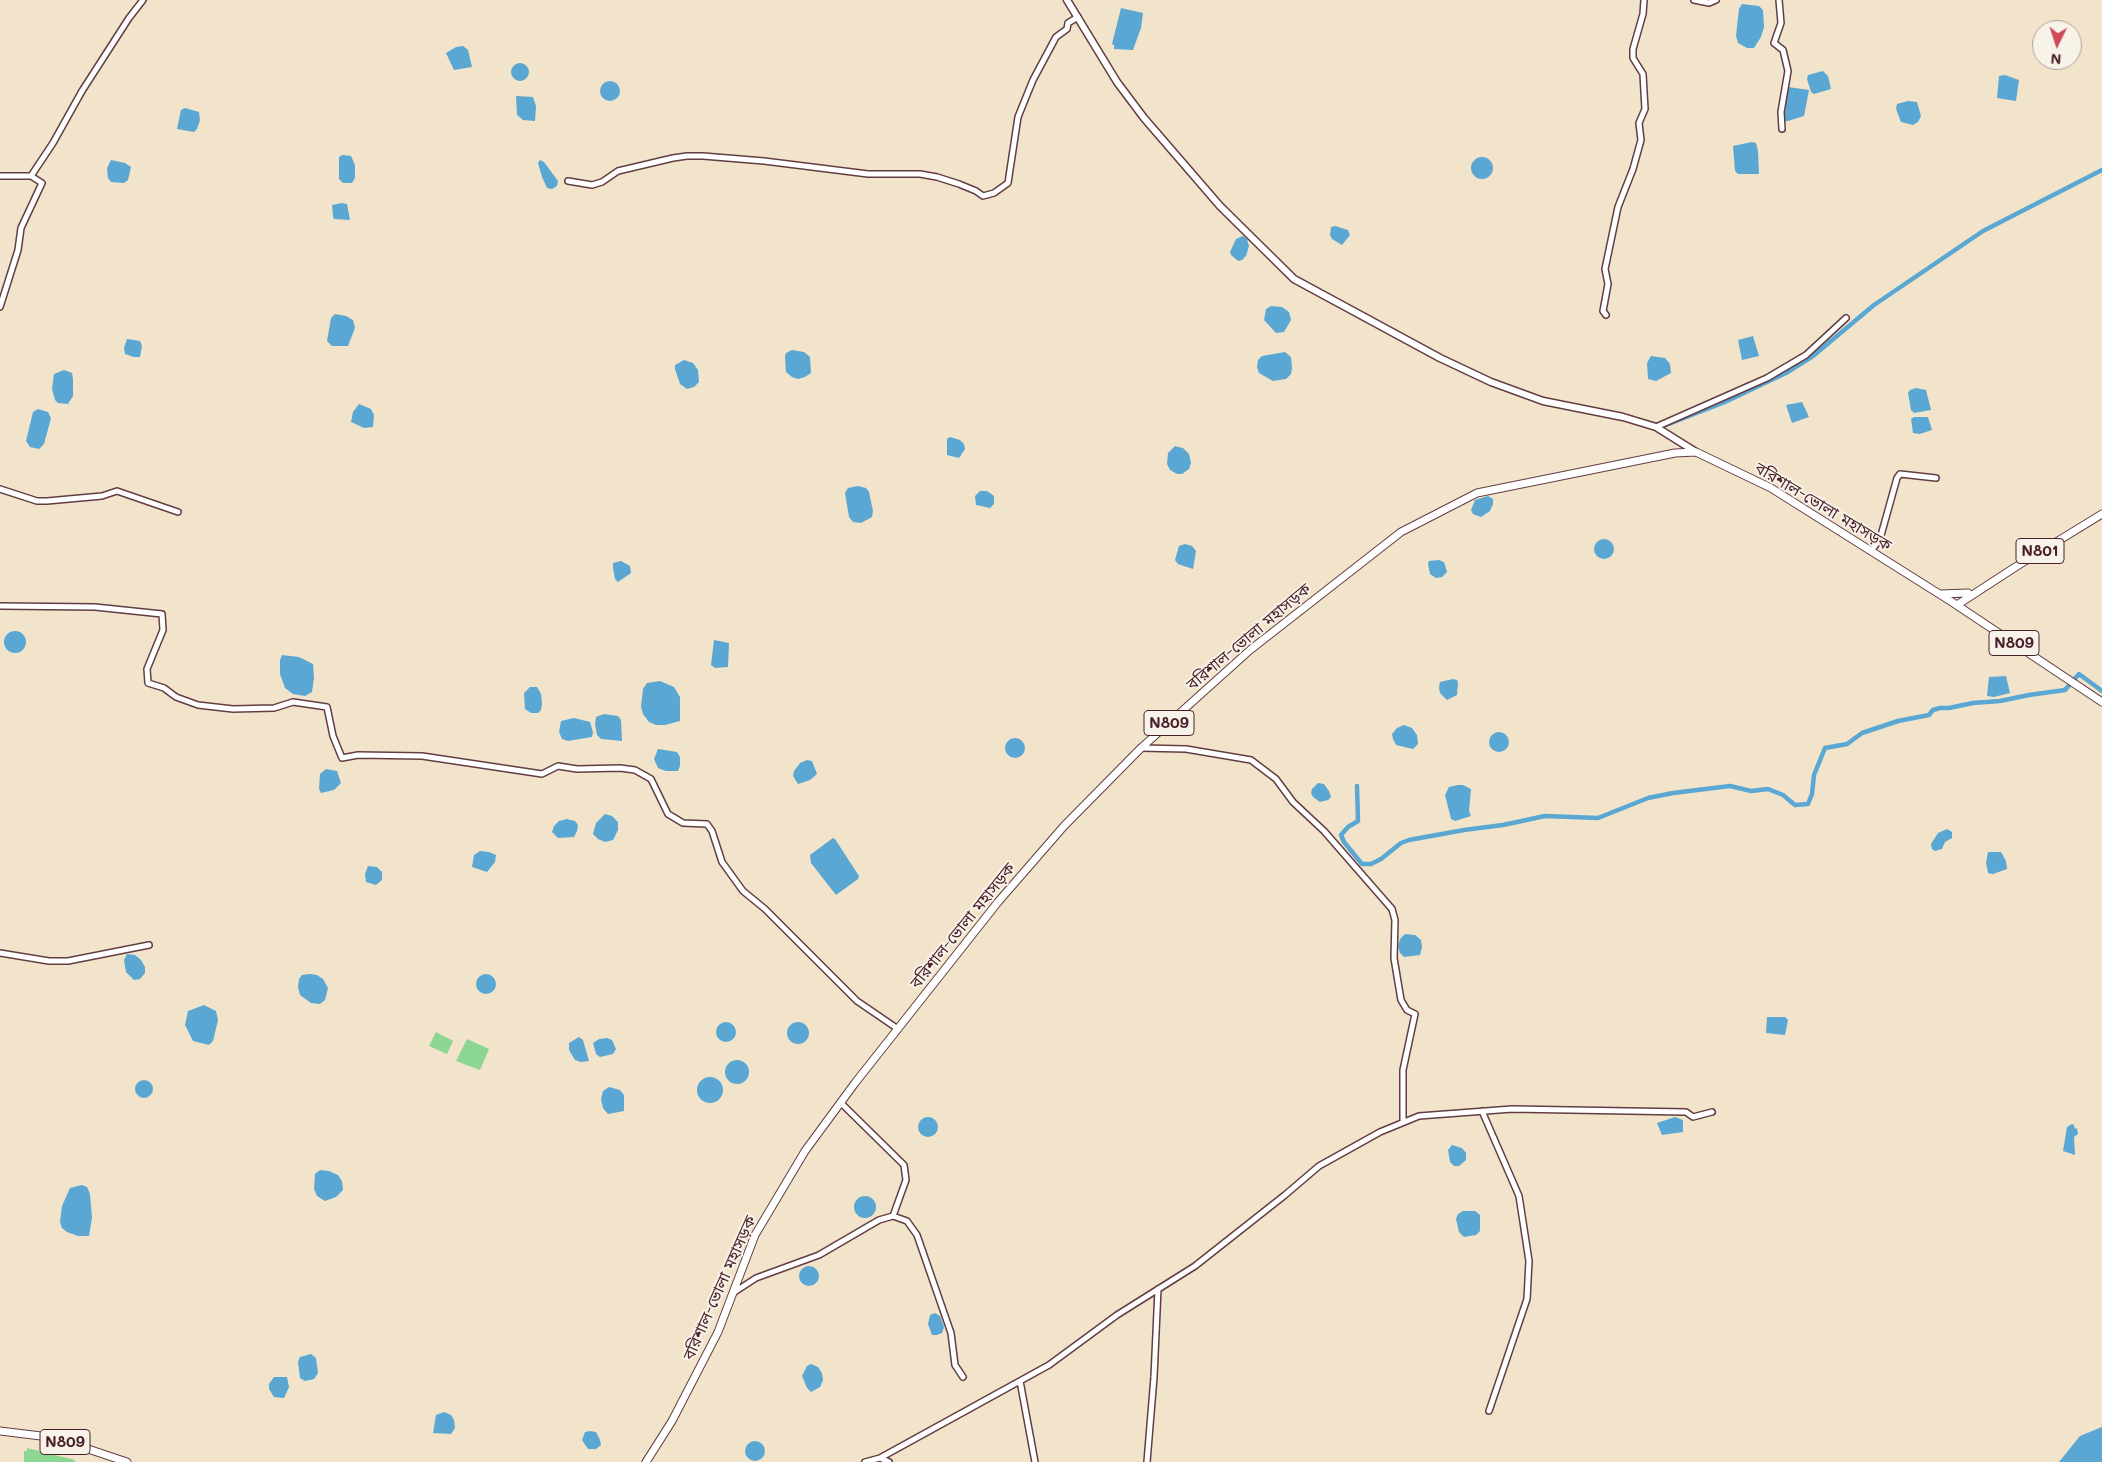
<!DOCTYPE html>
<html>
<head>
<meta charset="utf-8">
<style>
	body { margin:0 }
	#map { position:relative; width:2102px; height:1462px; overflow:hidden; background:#f1e4ca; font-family:Mali,sans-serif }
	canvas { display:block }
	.north { position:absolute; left:2032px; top:20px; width:50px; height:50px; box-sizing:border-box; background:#f7f3e8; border:1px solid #b29e9c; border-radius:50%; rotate:184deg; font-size:14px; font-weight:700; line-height:20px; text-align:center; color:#4a1f2b }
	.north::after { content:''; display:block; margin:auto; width:18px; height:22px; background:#d1495b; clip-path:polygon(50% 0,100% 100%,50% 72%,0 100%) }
</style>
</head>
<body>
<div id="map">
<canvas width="2102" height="1462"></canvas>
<div class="north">N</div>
</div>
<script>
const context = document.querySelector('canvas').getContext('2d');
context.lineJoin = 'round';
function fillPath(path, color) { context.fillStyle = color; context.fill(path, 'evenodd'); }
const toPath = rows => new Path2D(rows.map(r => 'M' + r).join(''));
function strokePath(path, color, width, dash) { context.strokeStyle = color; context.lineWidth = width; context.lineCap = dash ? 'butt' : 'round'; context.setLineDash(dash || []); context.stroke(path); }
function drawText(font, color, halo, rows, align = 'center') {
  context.font = font + ' Mali,"Noto Sans Bengali",sans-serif'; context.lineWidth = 4; context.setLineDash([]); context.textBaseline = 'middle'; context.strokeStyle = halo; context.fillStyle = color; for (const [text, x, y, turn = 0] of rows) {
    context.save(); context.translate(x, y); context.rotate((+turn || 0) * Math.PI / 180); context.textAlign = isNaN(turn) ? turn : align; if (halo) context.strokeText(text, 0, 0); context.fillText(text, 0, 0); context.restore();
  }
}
fillPath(toPath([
	[436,1032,453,1041,447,1054,429,1046],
	[467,1039,489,1049,480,1070,456,1061],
	[27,1448,75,1460,75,1462,24,1462,24,1451,27,1451]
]), '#8bd692');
fillPath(toPath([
	[1742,4,1759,6,1763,10,1764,27,1761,37,1754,48,1747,48,1738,43,1736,36,1739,9],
	[1121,8,1143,13,1141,28,1133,50,1114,49,1114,45,1112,44],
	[463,46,468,50,472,67,454,70,446,53,456,47],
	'511 72a9 9 0 1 1 18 0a9 9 0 1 1-18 0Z',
	[1823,71,1828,76,1831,89,1814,94,1811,92,1807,79,1808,75],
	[2005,75,2019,80,2016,101,1997,98,1999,76],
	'600 91a10 10 0 1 1 20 0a10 10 0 1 1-20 0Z',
	[1788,87,1809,90,1804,116,1788,121,1784,121],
	[516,96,533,97,536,106,535,121,523,120,517,115],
	[1908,101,1917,102,1921,116,1918,122,1913,125,1901,122,1896,109,1897,104],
	[185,108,199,112,200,120,197,129,194,132,177,129,181,110],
	[1752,142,1756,143,1758,151,1759,174,1738,174,1735,171,1733,146],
	[342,155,351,156,355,165,355,178,352,183,343,183,339,179,339,157],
	'1471 168a11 11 0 1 1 22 0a11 11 0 1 1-22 0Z',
	[111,160,125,163,131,167,128,180,124,183,111,182,108,178,107,168],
	[540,160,544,162,558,181,557,186,552,189,547,188,542,177,538,163],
	[342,203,347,204,350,220,334,219,333,216,332,205],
	[1335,226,1348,230,1350,235,1342,245,1332,239,1330,235,1331,227],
	[1243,236,1247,239,1249,246,1246,256,1242,260,1238,261,1231,255,1230,252,1236,239],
	[1271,306,1282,307,1289,312,1291,320,1284,332,1276,333,1264,320,1266,309],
	[335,314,346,316,353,320,355,328,348,346,332,346,327,341,331,318],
	[1753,336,1759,356,1742,360,1738,340],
	[127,339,140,341,142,346,140,357,134,357,125,354,124,348],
	[792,350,804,352,810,357,811,373,805,377,798,379,792,377,786,372,785,357,786,353],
	[1285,352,1291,357,1292,368,1291,374,1286,379,1273,381,1259,373,1257,367,1258,360,1262,356],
	[1651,356,1665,358,1670,364,1671,373,1656,381,1648,379,1647,363],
	[684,360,693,363,698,370,699,382,694,387,687,389,680,384,675,369,675,365],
	[64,370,72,373,73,379,73,396,68,404,58,403,55,400,52,389,54,374],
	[1916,388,1926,390,1931,410,1914,413,1911,410,1908,393,1910,390],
	[1802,402,1809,417,1792,423,1786,405],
	[359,404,371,409,374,415,373,427,364,428,351,422,353,412],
	[38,409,48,412,51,418,44,444,39,449,30,447,26,441,33,412],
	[1914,417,1928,417,1932,430,1920,434,1913,433,1911,419],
	[950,437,960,440,964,444,965,449,959,458,947,455,947,439],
	[1175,446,1183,448,1189,454,1191,463,1189,469,1182,474,1177,474,1170,470,1167,464,1168,453],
	[858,486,866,488,869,492,873,511,872,517,861,523,853,522,849,517,845,493,848,488],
	[980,491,987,491,994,496,994,504,990,508,976,505,975,496],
	[1488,496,1493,499,1493,504,1490,511,1481,517,1473,514,1471,510,1475,500],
	'1594 549a10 10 0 1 1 20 0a10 10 0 1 1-20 0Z',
	[1185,544,1192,546,1196,551,1193,569,1178,564,1175,560,1179,546],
	[1439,560,1444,562,1447,572,1442,577,1436,578,1430,574,1428,564,1429,561],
	[621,561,630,566,631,573,618,582,615,579,613,568,613,563],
	'4 642a11 11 0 1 1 22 0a11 11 0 1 1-22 0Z',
	[714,640,729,643,728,667,715,668,711,665],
	[282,655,299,657,313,664,314,678,312,692,305,696,293,694,285,688,280,674,280,660],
	[2006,676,2010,693,1994,697,1987,696,1989,677],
	[1453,679,1457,680,1458,683,1457,695,1447,700,1440,693,1439,688,1440,682],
	[660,681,674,687,680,697,680,721,665,725,656,725,649,722,643,714,641,707,643,689,647,683],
	[530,687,537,687,541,694,542,704,541,710,538,713,531,713,525,709,524,693],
	[604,714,618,716,621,720,622,741,601,739,597,735,595,724,596,717],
	[574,718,590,722,593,732,592,737,568,741,562,739,559,732,561,721],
	[1404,725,1412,728,1417,735,1418,744,1413,749,1396,745,1393,739,1392,734,1397,728],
	'1489 742a10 10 0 1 1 20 0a10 10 0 1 1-20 0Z',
	'1005 748a10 10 0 1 1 20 0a10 10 0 1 1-20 0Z',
	[658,749,677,752,680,757,680,766,678,771,666,771,658,768,654,759],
	[807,760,812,761,817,774,810,780,798,784,793,776,794,771,800,763],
	[326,769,337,771,341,783,334,790,321,793,319,789,320,774],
	[1318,783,1324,784,1329,791,1331,797,1328,800,1320,802,1313,797,1311,793,1312,789],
	[1458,785,1463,785,1471,789,1469,811,1471,816,1455,821,1451,819,1445,795,1449,787],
	[605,814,612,816,618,822,618,830,613,840,605,842,598,839,593,834,596,823],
	[567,819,575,821,578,825,577,831,574,837,558,838,552,832,554,826,559,821],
	[1947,829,1952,832,1952,838,1945,842,1942,849,1935,851,1932,849,1931,844,1938,833],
	[833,838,835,839,859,876,858,879,836,895,811,863,810,855],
	[480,851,489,852,496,855,495,862,487,872,472,867,474,855],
	[1988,852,2001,852,2006,861,2007,869,1993,874,1988,873,1986,863],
	[368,866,377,867,382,872,382,880,376,885,366,882,365,874],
	[1405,934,1415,935,1421,940,1422,947,1420,955,1404,957,1400,953,1398,946,1400,939],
	[127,954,135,955,141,960,145,967,145,973,140,979,134,980,126,972,124,960],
	[310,974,317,975,323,979,328,988,325,1000,320,1004,311,1003,300,995,298,987,299,979,302,975],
	'476 984a10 10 0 1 1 20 0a10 10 0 1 1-20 0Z',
	[204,1005,216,1011,218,1020,213,1041,209,1045,193,1041,185,1025,188,1011],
	[1767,1017,1785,1017,1788,1020,1785,1035,1766,1033],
	'716 1032a10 10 0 1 1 20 0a10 10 0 1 1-20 0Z',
	'787 1033a11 11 0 1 1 22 0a11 11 0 1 1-22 0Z',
	[579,1037,583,1040,589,1061,581,1062,575,1060,569,1050,569,1043],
	[607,1038,612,1040,616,1049,613,1054,600,1057,596,1054,593,1043,599,1039],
	'725 1072a12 12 0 1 1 24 0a12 12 0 1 1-24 0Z',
	'697 1090a13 13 0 1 1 26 0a13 13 0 1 1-26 0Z',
	'135 1089a9 9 0 1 1 18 0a9 9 0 1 1-18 0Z',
	[609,1087,620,1090,624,1095,624,1111,608,1114,603,1108,601,1099,603,1091],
	'918 1127a10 10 0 1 1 20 0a10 10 0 1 1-20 0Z',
	[1675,1117,1683,1120,1683,1132,1662,1135,1657,1123],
	[2072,1124,2074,1125,2075,1129,2077,1128,2078,1134,2074,1137,2075,1155,2063,1151,2067,1127],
	[1452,1145,1462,1148,1466,1153,1466,1160,1459,1166,1454,1166,1450,1162,1448,1150],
	[320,1170,329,1171,338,1175,342,1181,343,1190,336,1197,325,1201,317,1196,314,1189,315,1174],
	[82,1185,87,1187,90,1194,92,1218,89,1236,78,1236,67,1232,62,1228,60,1222,62,1206,70,1188],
	'854 1207a11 11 0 1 1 22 0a11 11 0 1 1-22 0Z',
	[1463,1211,1475,1211,1480,1215,1480,1231,1476,1235,1464,1237,1459,1232,1456,1219,1458,1214],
	'799 1276a10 10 0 1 1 20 0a10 10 0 1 1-20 0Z',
	[935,1313,940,1316,944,1327,942,1333,937,1335,932,1335,928,1324,930,1315],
	[311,1354,316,1358,318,1373,314,1379,305,1381,300,1378,298,1362,300,1357],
	[811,1364,818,1367,822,1373,823,1380,820,1387,811,1392,807,1388,802,1376,807,1366],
	[274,1377,287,1377,289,1387,284,1398,274,1397,269,1389,269,1384],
	[444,1412,451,1415,454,1420,455,1428,451,1434,433,1433,436,1415],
	[2102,1427,2102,1462,2059,1462,2080,1436],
	[590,1431,596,1432,600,1440,601,1445,596,1449,588,1449,582,1440,585,1432],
	'745 1451a10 10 0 1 1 20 0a10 10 0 1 1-20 0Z'
]), '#59a7d2');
strokePath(toPath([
	[1666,425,1725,402,1786,373,1813,356,1874,305,1983,231,2102,170],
	[1357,786,1358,821,1348,827,1341,835,1344,842,1362,864,1371,864,1381,859,1401,843,1409,840,1464,830,1503,825,1545,816,1598,818,1648,798,1673,793,1730,786,1751,791,1768,789,1783,795,1795,805,1808,804,1812,794,1814,775,1825,748,1847,744,1862,733,1898,721,1929,715,1933,710,1940,708,1949,708,1973,703,2000,701,2029,695,2065,690,2079,674,2102,691]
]), '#59a7d2', 4.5);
const minor = toPath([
	[1694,0,1709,3,1716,0],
	[1779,0,1781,23,1774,43,1783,50,1788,71,1781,112,1782,129],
	[0,176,31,176,42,183,21,228,18,250,0,307],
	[31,176,53,143,82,91,129,18,143,0],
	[568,181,592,185,602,182,618,171,673,158,687,156,703,156,764,161,868,174,920,174,937,177,959,184,976,191,983,196,994,193,1008,183,1018,117,1033,80,1056,37,1067,29,1068,23,1078,17],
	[1606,315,1603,311,1608,284,1605,269,1618,207,1633,169,1641,140,1639,123,1645,109,1643,74,1633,58,1633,49,1643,14,1644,0],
	[1656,427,1767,378,1806,355,1846,318],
	[0,489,37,501,47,501,102,496,117,491,178,512],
	[1871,551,1880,539,1897,478,1900,474,1936,478],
	[0,606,95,607,162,614,163,630,147,669,148,683,164,688,176,697,198,705,233,709,274,708,293,702,327,707,333,736,342,758,358,755,422,756,542,774,558,766,577,769,620,768,635,770,651,779,668,814,683,823,707,824,712,831,722,862,743,891,765,909,857,1001,898,1029],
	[1141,748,1186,749,1251,760,1276,779,1293,802,1324,831,1392,909,1395,920,1394,958,1401,1000,1407,1010,1415,1014,1403,1070,1403,1122],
	[0,953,49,961,68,961,149,945],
	[841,1103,904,1165,906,1180,893,1216],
	[1482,1111,1519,1196,1529,1261,1527,1299,1489,1411],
	[733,1293,756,1278,819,1255,879,1220,893,1216,907,1221,917,1235,951,1333,955,1365,963,1377],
	[1020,1381,1035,1462],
	[880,1458,1049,1365,1117,1315,1195,1266,1285,1195,1319,1166,1380,1132,1419,1116,1512,1109,1686,1112,1693,1117,1712,1112],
	[865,1462,880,1458,889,1462],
	[1147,1462,1154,1377,1158,1289]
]);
const major = toPath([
	[1067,0,1117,82,1144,118,1220,206,1294,279,1440,358,1491,382,1543,401,1623,417,1656,427,1696,452]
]);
const highway = toPath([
	[1940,594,1968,593],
	[1957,605,2017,566,2102,514],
	[0,1431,41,1436,73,1444,127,1462],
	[646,1462,672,1421,718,1332,755,1235,805,1151,855,1083,998,902,1064,826,1141,748,1250,650,1401,532,1477,493,1675,453,1696,452,1771,488,1952,602,2102,702]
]);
strokePath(minor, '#633d43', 8);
strokePath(major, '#633d43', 9);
strokePath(highway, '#633d43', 9);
strokePath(minor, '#fff', 5);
strokePath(major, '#fff', 6);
strokePath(highway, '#fff', 7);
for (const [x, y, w] of [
	[2040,551,48],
	[2014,643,50],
	[1169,723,50],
	[65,1442,50]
]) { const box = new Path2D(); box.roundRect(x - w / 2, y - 12.5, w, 25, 4); context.fillStyle = '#f7f3e8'; context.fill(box); strokePath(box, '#4a1f2b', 1); }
drawText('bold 15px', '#4a1f2b', null, [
	["N801",2040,551],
	["N809",2014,643],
	["N809",1169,723],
	["N809",65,1442]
]);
drawText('16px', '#4a1f2b', '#f7f3e8', [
	["বরিশাল-ভোলা মহাসড়ক",1823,507,31],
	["বরিশাল-ভোলা মহাসড়ক",1249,637,-40],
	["বরিশাল-ভোলা মহাসড়ক",963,926,-51],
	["বরিশাল-ভোলা মহাসড়ক",720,1288,-66]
]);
</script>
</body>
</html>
